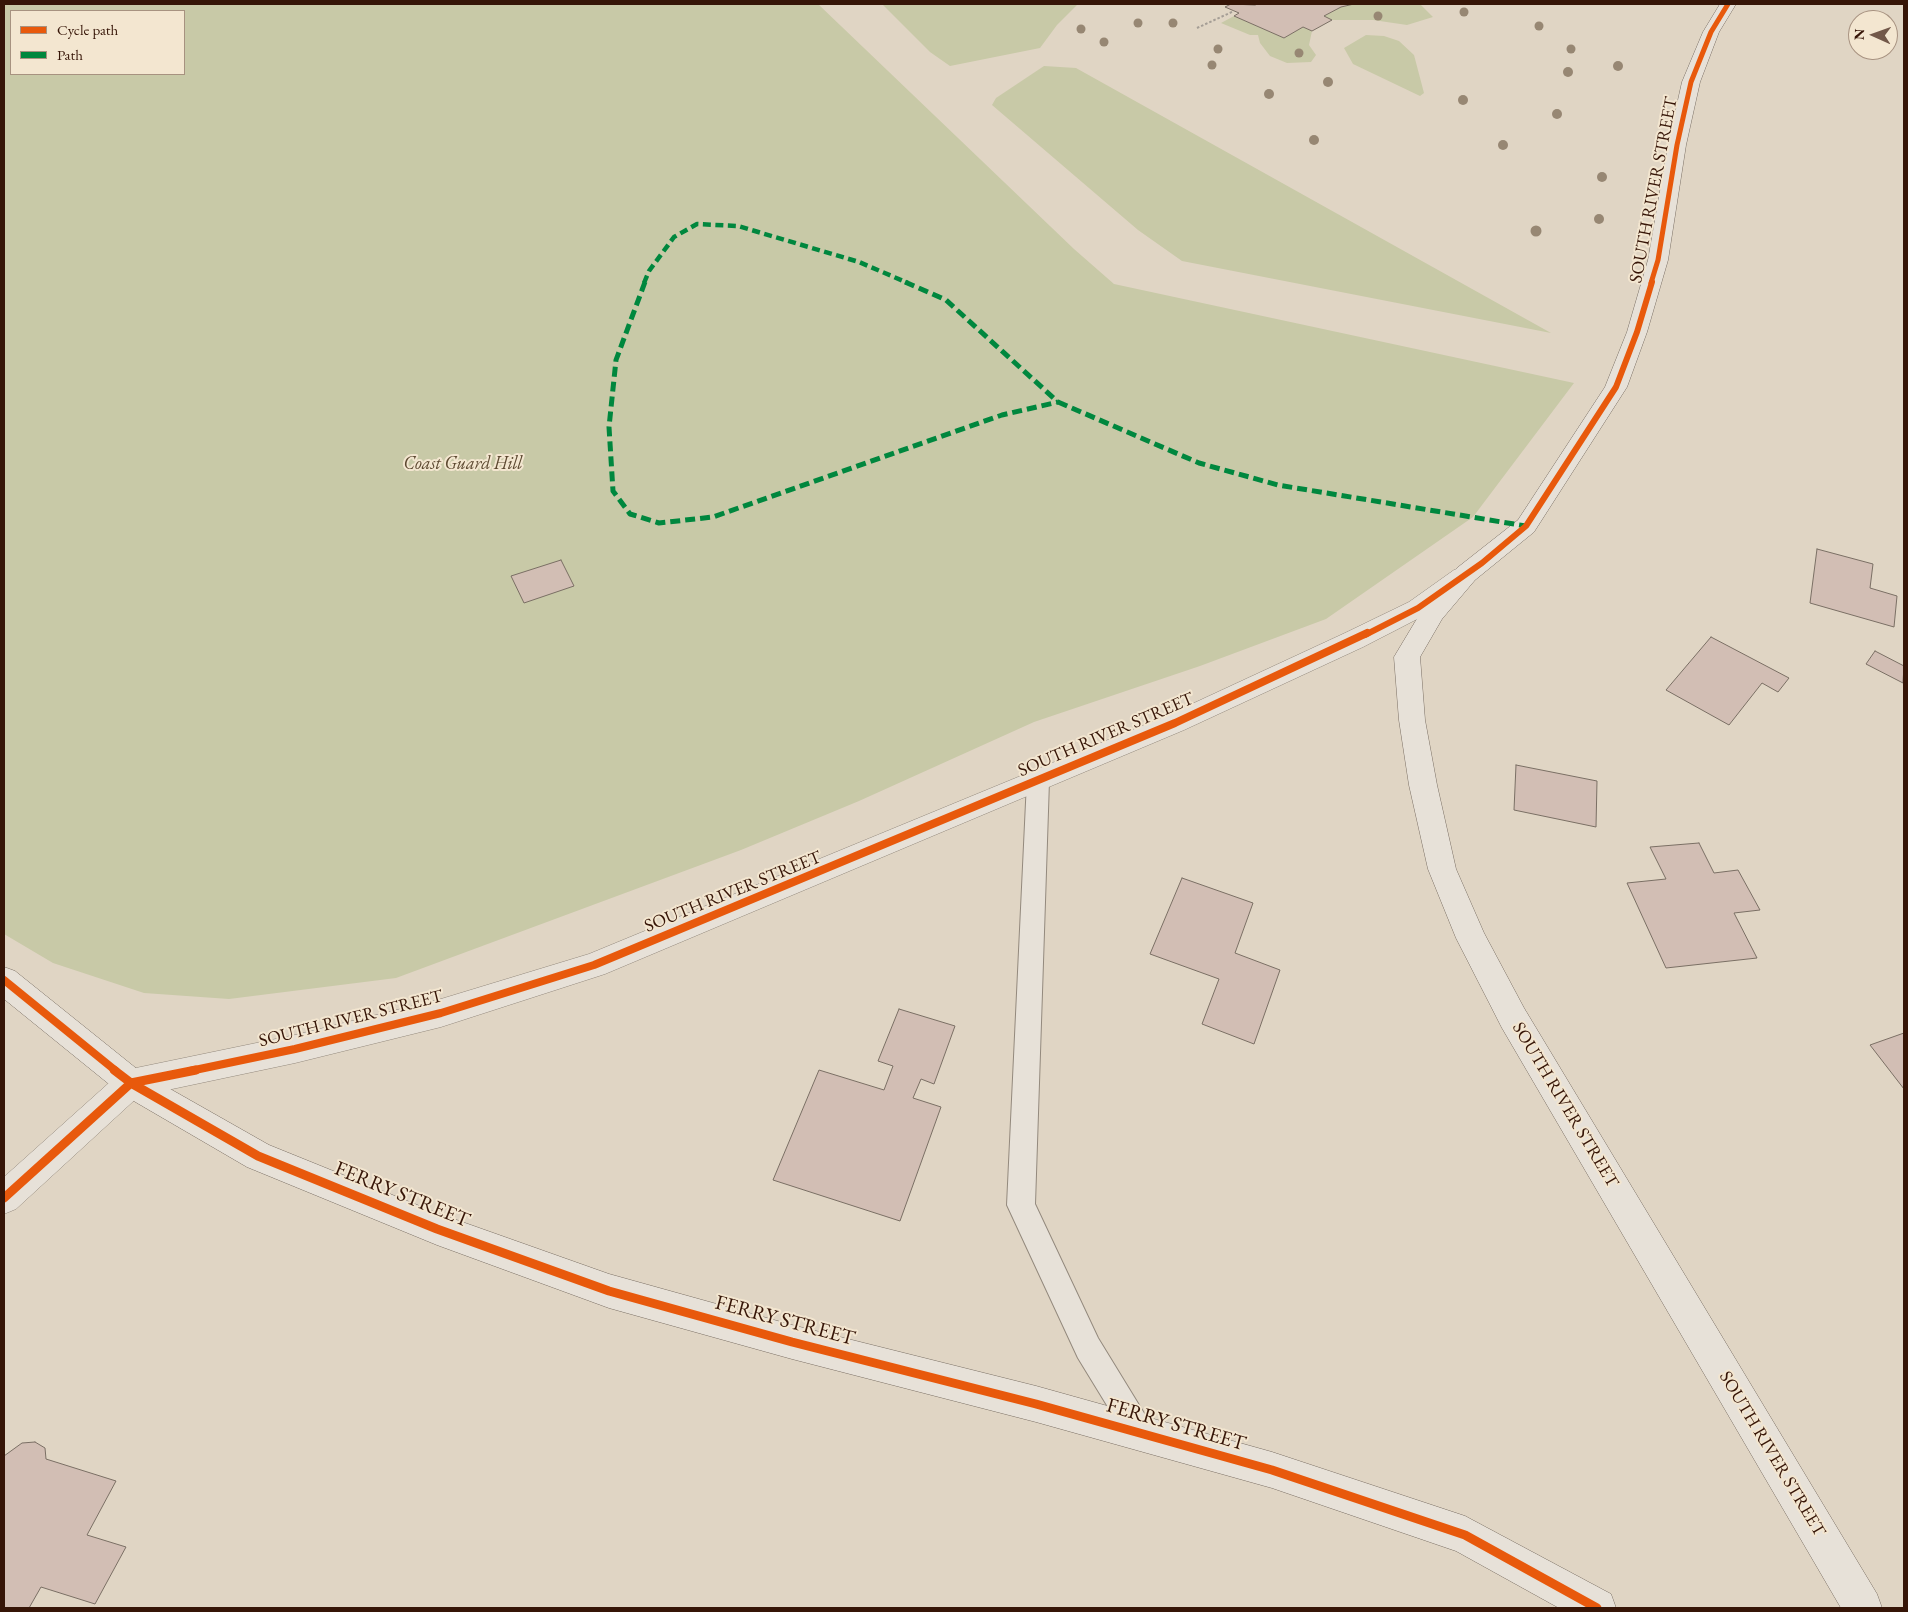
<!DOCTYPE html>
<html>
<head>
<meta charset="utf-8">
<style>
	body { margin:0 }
	#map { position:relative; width:1908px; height:1612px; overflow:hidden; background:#e0d5c4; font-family:"EB Garamond",serif }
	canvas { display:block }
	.frame { position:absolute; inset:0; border:5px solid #361507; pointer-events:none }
	.legend { position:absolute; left:10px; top:10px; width:175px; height:65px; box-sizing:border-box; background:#f3e6d0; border:1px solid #a79280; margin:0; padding:6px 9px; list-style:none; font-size:15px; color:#361507 }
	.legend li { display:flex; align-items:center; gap:10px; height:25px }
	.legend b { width:25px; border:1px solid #a79280 }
	.north { position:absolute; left:1848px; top:10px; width:50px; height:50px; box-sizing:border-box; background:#f3e6d0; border:1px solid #a79280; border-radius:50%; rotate:272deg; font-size:14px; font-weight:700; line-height:20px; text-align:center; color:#361507 }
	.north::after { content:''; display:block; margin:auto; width:18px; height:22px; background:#725849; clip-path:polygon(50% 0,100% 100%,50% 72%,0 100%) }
</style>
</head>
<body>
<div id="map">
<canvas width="1908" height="1612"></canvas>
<div class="frame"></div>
<ul class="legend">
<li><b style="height:6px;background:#e8590c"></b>Cycle path</li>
<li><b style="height:6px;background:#00873e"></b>Path</li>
</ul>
<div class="north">N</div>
</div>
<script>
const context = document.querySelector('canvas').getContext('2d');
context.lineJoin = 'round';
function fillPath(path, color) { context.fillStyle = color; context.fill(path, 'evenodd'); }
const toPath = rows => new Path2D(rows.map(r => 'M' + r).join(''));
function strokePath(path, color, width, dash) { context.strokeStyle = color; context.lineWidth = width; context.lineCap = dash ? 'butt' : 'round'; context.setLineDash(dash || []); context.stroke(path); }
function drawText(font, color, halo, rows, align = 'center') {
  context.font = font + ' "EB Garamond",serif'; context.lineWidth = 4; context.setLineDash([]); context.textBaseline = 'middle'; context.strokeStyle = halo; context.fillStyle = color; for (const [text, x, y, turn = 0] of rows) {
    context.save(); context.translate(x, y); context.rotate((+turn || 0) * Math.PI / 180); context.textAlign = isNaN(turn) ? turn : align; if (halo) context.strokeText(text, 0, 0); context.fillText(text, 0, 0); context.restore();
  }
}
fillPath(toPath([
	[4,4,818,4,1074,249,1114,284,1574,383,1473,517,1326,619,1200,666,1034,722,859,801,741,850,396,978,229,999,144,993,53,963,4,934],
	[11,11,184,11,184,74,11,74],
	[882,4,1078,4,1057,25,1040,48,950,66,930,52],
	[1354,4,1420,4,1433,17,1407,25,1373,20,1332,20,1324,16,1341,7],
	[1234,16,1284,38,1303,27,1312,31,1309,45,1316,55,1311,62,1287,63,1270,56,1260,43,1258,35,1250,35,1221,23],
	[1366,35,1384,36,1399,41,1414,55,1424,93,1420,96,1353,64,1344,48],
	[1044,66,1076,68,1551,333,1182,261,1138,230,992,105,996,98]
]), '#c8c9a7');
const building = toPath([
	[1231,4,1255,5,1258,4,1354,4,1341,7,1324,16,1332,20,1312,31,1303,27,1284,38,1234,16,1239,13,1225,7,1231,4],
	[1817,549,1873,564,1870,588,1897,596,1894,627,1810,603,1817,549],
	[561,560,574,586,524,603,511,576,561,560],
	[1711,637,1789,678,1778,692,1762,683,1729,725,1666,690,1711,637],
	[1875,651,1904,666,1903,683,1866,664,1875,651],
	[1516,765,1597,781,1596,827,1514,810,1516,765],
	[1699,843,1714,873,1738,870,1760,910,1734,913,1757,958,1666,968,1627,883,1666,879,1650,847,1699,843],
	[1182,878,1253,903,1235,953,1280,970,1254,1044,1202,1024,1219,979,1150,954,1182,878],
	[899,1009,955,1026,934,1084,921,1079,913,1098,941,1107,900,1221,773,1180,819,1070,884,1090,893,1066,878,1061,899,1009],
	[1904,1033,1904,1089,1870,1045,1904,1033],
	[35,1442,45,1448,46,1459,116,1481,87,1535,126,1547,95,1604,41,1587,29,1608,4,1608,4,1456,22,1443,35,1442]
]);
fillPath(building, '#d2beb4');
strokePath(building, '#7a6f64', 1);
const lane = toPath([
	[1038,772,1046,775,1049,781,1035,1204,1098,1338,1150,1423,1155,1433,1150,1443,1140,1448,1130,1443,1078,1358,1007,1205,1027,781,1030,775,1038,772]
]);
const street = toPath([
	[1463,567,1472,570,1475,576,1472,582,1427,614,1363,647,1184,730,605,974,441,1027,295,1063,139,1096,16,1209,4,1214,4,1177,120,1073,131,1069,295,1035,441,999,589,954,1166,716,1345,633,1409,602,1454,570,1463,567]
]);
const secondary = toPath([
	[1720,4,1736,4,1719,32,1700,82,1686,145,1668,260,1647,332,1627,387,1534,532,1475,580,1442,619,1420,657,1425,720,1437,785,1456,869,1484,933,1524,1008,1877,1594,1882,1608,1841,1608,1502,1028,1456,938,1428,869,1409,785,1399,720,1394,657,1424,607,1457,568,1518,520,1605,387,1627,332,1648,260,1668,145,1682,82,1703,32,1720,4],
	[4,967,15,971,142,1073,269,1145,437,1213,609,1274,792,1325,1036,1386,1272,1452,1465,1516,1611,1594,1616,1608,1559,1608,1456,1551,1272,1488,1036,1422,792,1359,609,1308,437,1245,247,1167,120,1093,4,999,4,967]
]);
strokePath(lane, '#93897d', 2);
strokePath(street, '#93897d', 1);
strokePath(secondary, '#7a6f64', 1);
strokePath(toPath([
	[1197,28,1234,11]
]), '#a49d95', 2, [2.5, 2]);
fillPath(lane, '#e7e1d8');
fillPath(street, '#e7e1d8');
fillPath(secondary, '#e7e1d8');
strokePath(toPath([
	[644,283,649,271,674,237,697,224,738,226,859,262,908,283]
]), '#00873e', 4.5, [8, 4.5]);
strokePath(toPath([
	[645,282,616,360,609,427,613,491,630,514,659,523,713,517,1002,415,1058,402],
	[905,282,946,300,1058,402],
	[1058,402,1199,463,1278,485,1526,526]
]), '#00873e', 5, [10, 5]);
strokePath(toPath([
	[1651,283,1658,260,1677,145,1691,82,1711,32,1728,4]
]), '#e8590c', 5);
strokePath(toPath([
	[1365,635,1418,608,1482,563,1526,526,1616,387,1637,332,1652,282]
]), '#e8590c', 6);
strokePath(toPath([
	[4,980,116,1071],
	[190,1071,295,1049,441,1013,594,965,1175,723,1367,633]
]), '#e8590c', 8);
strokePath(toPath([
	[114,1070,131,1083,258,1156,437,1229,609,1291,792,1342,1036,1404,1272,1470,1465,1535,1597,1608],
	[4,1198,131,1083,196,1070]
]), '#e8590c', 9);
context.fillStyle = '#978773';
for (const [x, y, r] of [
	[1464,12,4.5],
	[1378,16,4.5],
	[1138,23,4.5],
	[1173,23,4.5],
	[1539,26,4.5],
	[1081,29,4.5],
	[1104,42,4.5],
	[1218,49,4.5],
	[1571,49,4.5],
	[1299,53,4.5],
	[1212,65,4.5],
	[1618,66,5],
	[1568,72,5],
	[1328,82,5],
	[1269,94,5],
	[1463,100,5],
	[1557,114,5],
	[1314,140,5],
	[1503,145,5],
	[1602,177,5],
	[1599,219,5],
	[1536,231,5.5]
]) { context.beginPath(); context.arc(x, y, r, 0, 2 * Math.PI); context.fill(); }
drawText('18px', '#361507', '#f3e6d0', [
	["SOUTH RIVER STREET",1654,190,-79],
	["SOUTH RIVER STREET",1106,735,-23],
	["SOUTH RIVER STREET",733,892,-22],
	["SOUTH RIVER STREET",351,1019,-14],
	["SOUTH RIVER STREET",1565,1105,59],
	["SOUTH RIVER STREET",1772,1454,59]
]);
drawText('italic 18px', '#5c4830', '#f3e6d0', [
	["Coast Guard Hill",463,464]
]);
drawText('21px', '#361507', '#f3e6d0', [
	["FERRY STREET",402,1195,22],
	["FERRY STREET",785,1321,15],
	["FERRY STREET",1176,1425,16]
]);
</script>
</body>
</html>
